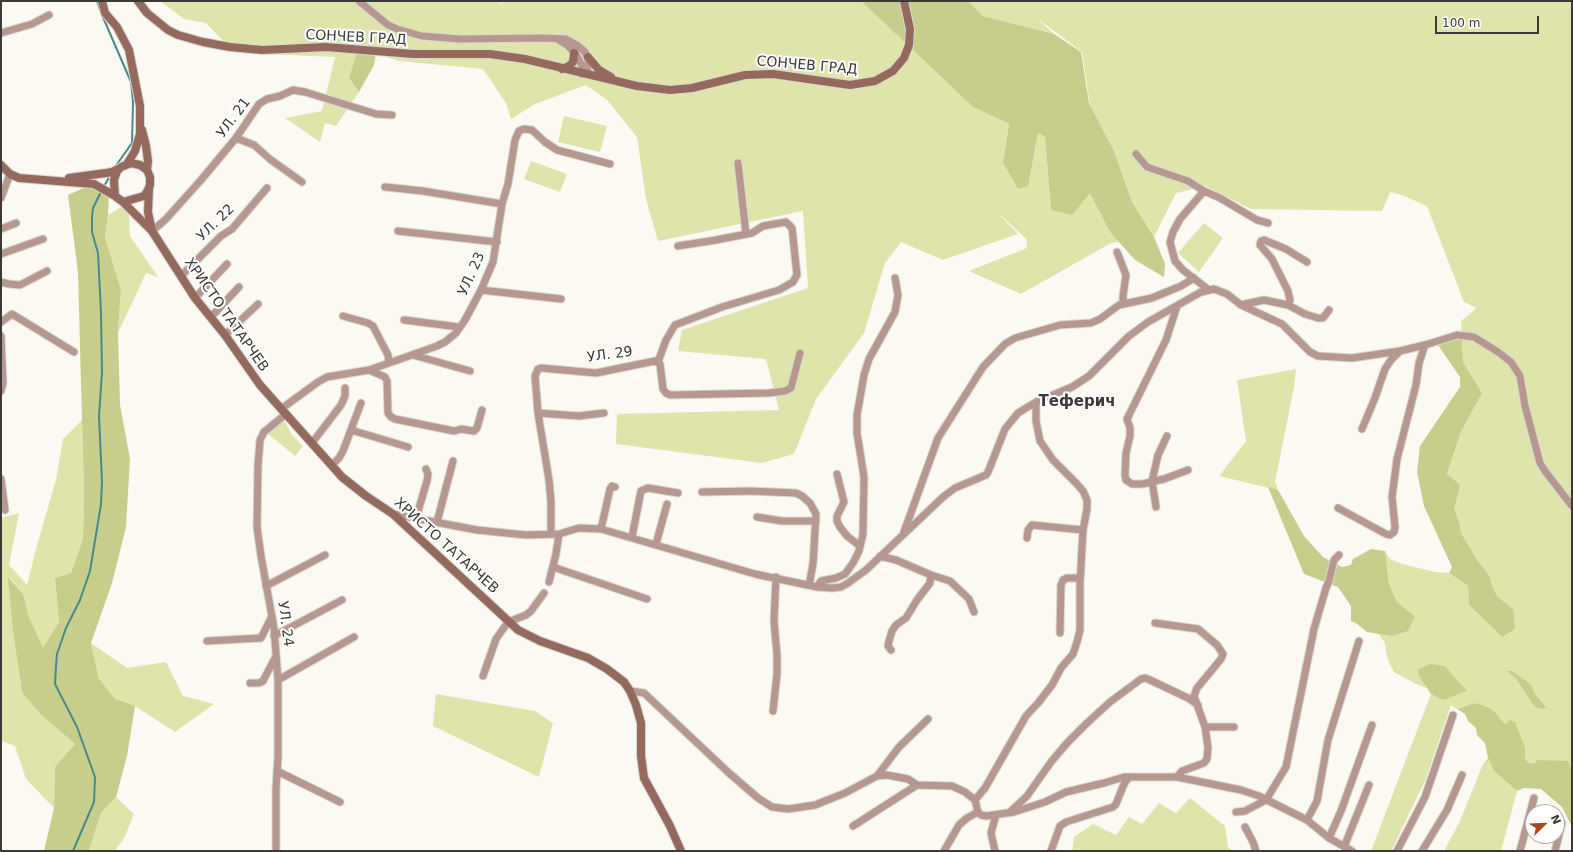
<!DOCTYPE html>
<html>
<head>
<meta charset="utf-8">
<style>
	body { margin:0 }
	#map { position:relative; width:1573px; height:852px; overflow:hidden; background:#fbf9f2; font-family:"DejaVu Sans",sans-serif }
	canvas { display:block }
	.frame { position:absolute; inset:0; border:2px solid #3b3a37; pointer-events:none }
	.north { position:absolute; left:1525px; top:804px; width:40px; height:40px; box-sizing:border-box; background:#fff; border:1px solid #b1b0af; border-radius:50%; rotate:67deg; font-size:11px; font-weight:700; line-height:16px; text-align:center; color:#3b3a37 }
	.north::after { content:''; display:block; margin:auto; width:14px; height:18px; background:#ab4618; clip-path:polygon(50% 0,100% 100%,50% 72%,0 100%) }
	.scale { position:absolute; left:1435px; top:16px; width:104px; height:18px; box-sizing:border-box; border:2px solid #3b3a37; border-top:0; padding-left:5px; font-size:12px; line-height:14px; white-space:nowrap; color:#3b3a37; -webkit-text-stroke:3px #fff; paint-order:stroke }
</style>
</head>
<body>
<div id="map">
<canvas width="1573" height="852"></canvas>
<div class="frame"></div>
<div class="north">N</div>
<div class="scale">100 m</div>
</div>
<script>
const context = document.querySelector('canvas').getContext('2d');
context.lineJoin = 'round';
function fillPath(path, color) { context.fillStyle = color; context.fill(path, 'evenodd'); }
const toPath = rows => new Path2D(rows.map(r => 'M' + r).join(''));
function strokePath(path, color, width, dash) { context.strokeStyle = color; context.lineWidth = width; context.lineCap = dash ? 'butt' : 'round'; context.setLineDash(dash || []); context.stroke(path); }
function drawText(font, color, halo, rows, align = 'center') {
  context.font = font + ' "DejaVu Sans",sans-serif'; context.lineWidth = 4; context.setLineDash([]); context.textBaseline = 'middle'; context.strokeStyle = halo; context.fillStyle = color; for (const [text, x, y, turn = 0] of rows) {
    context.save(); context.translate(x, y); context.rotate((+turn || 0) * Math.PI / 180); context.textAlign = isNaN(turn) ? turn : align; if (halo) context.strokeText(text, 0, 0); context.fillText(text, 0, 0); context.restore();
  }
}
fillPath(toPath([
	[160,1,499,1,506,12,500,1,861,1,973,107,1009,124,1003,163,1018,189,1016,190,1028,187,1038,133,1045,137,1051,210,1090,192,1110,232,1119,242,1111,243,1021,294,969,271,1027,248,1026,239,993,208,1018,234,943,260,901,242,885,263,864,333,816,399,794,454,762,463,616,444,617,414,779,410,766,359,678,351,682,330,808,288,803,211,658,241,646,199,637,137,607,100,586,85,535,104,511,119,506,103,483,69,399,61,358,48,349,78,359,92,336,126,325,123,320,142,285,118,322,111,335,57,264,54,228,46,206,23,184,19],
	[968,1,1572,1,1572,773,1569,761,1528,763,1525,758,1525,747,1515,722,1505,724,1494,711,1475,703,1457,709,1451,705,1425,781,1391,851,1371,851,1431,694,1440,698,1467,691,1444,666,1421,679,1427,688,1416,684,1394,672,1389,663,1386,652,1385,643,1378,633,1392,636,1415,616,1397,602,1389,584,1385,551,1390,559,1402,564,1435,572,1449,573,1468,586,1469,605,1502,637,1513,609,1497,596,1493,588,1489,575,1478,561,1461,533,1460,524,1454,509,1447,474,1461,432,1482,393,1463,362,1461,321,1477,308,1464,302,1427,206,1402,195,1390,192,1382,211,1251,209,1205,186,1176,193,1154,237,1132,202,1114,151,1090,105,1082,52,1037,18,1054,34,983,16],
	[1508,671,1528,682,1532,686,1535,694,1546,707,1535,705,1532,703,1516,679],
	[564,116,607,126,600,152,558,142],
	[531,161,567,174,560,192,524,179],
	[128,203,130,236,158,277,146,273,118,333,121,290,105,237,108,215],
	[1204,223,1223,238,1199,272,1178,253],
	[1296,369,1294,387,1275,482,1278,490,1219,476,1246,441,1237,380],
	[82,420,84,493,83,539,71,573,55,578,59,622,43,649,29,617,23,594,9,577,13,632,22,692,40,714,75,744,55,767,54,808,26,779,15,746,1,741,1,518,19,513,9,565,27,585,37,545,56,480,63,439],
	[285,422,292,435,303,446,295,456,267,433,280,423],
	[91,643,127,668,166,662,183,696,214,704,175,732,135,706,114,698,100,683],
	[436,694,535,711,553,723,539,777,433,726],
	[1488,758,1494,771,1517,791,1501,851,1444,851,1460,821,1483,764],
	[116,797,134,814,125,836,115,851,89,851,101,813],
	[1190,798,1225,826,1228,847,1232,851,1072,851,1074,837,1093,824,1116,835,1129,817,1142,824,1159,803,1176,813]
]), '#dfe5aa');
fillPath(toPath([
	[861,1,968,1,983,16,1054,34,1081,52,1089,103,1114,151,1132,202,1154,237,1165,264,1164,277,1135,260,1110,232,1090,193,1072,215,1051,210,1045,137,1038,133,1028,187,1018,189,1003,163,1009,124,973,107],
	[358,48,376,54,374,65,359,92,349,78],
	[90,185,109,195,108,215,105,237,121,290,118,331,120,405,130,459,126,527,112,583,91,643,99,679,114,698,135,706,127,756,116,797,101,813,89,851,44,851,54,808,55,767,75,744,40,714,22,692,13,632,8,577,23,594,29,617,43,648,59,622,55,578,71,573,83,539,84,493,78,272,68,195],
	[1457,339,1462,340,1463,362,1482,393,1461,432,1447,474,1460,485,1454,509,1460,524,1461,533,1478,561,1489,575,1493,588,1497,596,1513,609,1515,629,1502,637,1469,605,1468,586,1449,573,1452,567,1424,506,1417,472,1420,446,1460,387,1460,377,1438,345],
	[1268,487,1278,490,1304,536,1323,557,1342,567,1351,565,1353,559,1371,549,1385,551,1389,584,1397,602,1415,616,1408,631,1392,636,1367,632,1356,623,1351,621,1351,606,1338,587,1304,574],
	[1430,664,1445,666,1467,691,1443,700,1431,694,1421,679,1417,670],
	[1507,671,1512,671,1528,682,1532,686,1535,694,1546,707,1544,709,1537,708,1532,703,1516,679],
	[1475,703,1485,706,1494,711,1505,724,1510,720,1515,722,1525,747,1525,758,1528,763,1534,763,1538,760,1569,761,1572,773,1572,827,1562,807,1541,789,1524,788,1517,791,1494,771,1488,758,1485,743,1477,735,1476,728,1468,721,1465,714,1457,709]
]), '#c7cd8a');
strokePath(toPath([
	[97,1,100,10],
	[102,15,131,82,133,102,132,143,115,167],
	[103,188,111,174],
	[73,851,94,802,95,777,77,727,55,684,56,666,57,654,66,628,80,600,90,571,101,504,102,482,99,416,102,372,101,313,98,253,92,232,92,217,93,208,101,192]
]), '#48898a', 2);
const minor = toPath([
	[359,1,388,25,397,29,422,36,459,39,542,38,566,39,577,45,585,52,588,59,588,68,582,74],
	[1,33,32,24,49,15],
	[557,39,567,45,576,54,583,68,582,74],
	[236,138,254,145,271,160,302,182],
	[1136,154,1147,167,1188,181,1204,191,1220,198,1257,220,1268,223],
	[738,163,746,234],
	[385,187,423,191,502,204],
	[1204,191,1180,219,1173,232,1170,242,1175,261,1183,270,1209,290],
	[1,198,10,174],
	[1,229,16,223],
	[152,231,166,219,201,180,236,138,259,104,267,99,280,96,293,90,305,92,376,114,392,115],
	[398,231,497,242],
	[1117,252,1126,275,1123,296,1123,303],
	[1,254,43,239],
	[182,275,221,236,232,229,267,188],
	[1,282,9,284,20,285,47,271],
	[481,290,561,299],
	[195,298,227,264],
	[1241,305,1264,300,1288,305,1290,300,1288,291,1272,259,1260,245,1261,241,1264,240,1286,249,1307,262],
	[1288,305,1305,314,1318,318,1323,318,1329,310],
	[1177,306,1166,340,1127,419,1130,428,1130,436,1126,453,1125,475,1126,480,1132,484,1142,484,1164,479,1188,470],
	[343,316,368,323,373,326,388,355,389,363],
	[211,317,239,287],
	[404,320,459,327],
	[1,322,12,314,74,352],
	[225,335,258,304],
	[1,336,3,383,1,391],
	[413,355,470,371],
	[658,362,666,340,675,325,722,307,779,290,793,282,797,275,792,228,786,222,763,226,752,233,716,240,678,246],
	[369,370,385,377,387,381,388,413,391,417,395,419,454,431,461,429,474,431,477,428,482,410],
	[281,409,318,382,327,377,369,370,389,363,437,346,445,342,456,333,465,320,481,290,493,262,502,204,508,184,515,140,519,131,524,129,532,130,545,142,557,150,610,164],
	[538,413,579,416,604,413],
	[1362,429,1375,398,1385,369,1391,360,1400,351],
	[351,430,408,447],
	[312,443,341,405,345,396,345,388],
	[332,465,339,458,343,451,361,403],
	[837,474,844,502,837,516,837,521,840,527,847,536,860,546],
	[1,479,5,510],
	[702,492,750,491,796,493,802,496,810,503,816,514,813,564,809,585],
	[1156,507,1152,481,1158,455,1167,436],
	[1338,508,1386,534,1390,535,1394,532,1395,527,1392,497,1397,459,1416,385,1419,363,1425,345],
	[393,514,477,530,526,535,559,534,579,528,601,529,755,574,817,587,832,588,841,587,848,583,866,570,943,497,955,488,986,475,988,472,1005,429,1018,413,1036,402,1072,387,1089,376,1129,336,1148,322,1201,292,1214,289,1227,294,1241,305,1282,324,1310,352,1318,356,1352,358,1400,351,1425,345,1457,335,1474,337,1498,352,1511,362,1520,376,1525,406,1540,463,1545,471,1572,506],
	[757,517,782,521,816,521],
	[416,518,427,481,428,474,426,469],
	[437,522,453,461],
	[601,529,610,489,612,486,615,487],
	[904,532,938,438,983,367,1005,344,1015,338,1060,325,1091,323,1100,319,1119,305,1152,298,1181,286,1194,278],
	[551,534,551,502,549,480,538,413,535,376,538,369,541,368,596,373,655,361,660,364,663,389,666,393,670,395,769,393,785,391,791,388,800,353],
	[632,537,641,491,648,488,678,493],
	[1027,538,1028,530,1032,525,1083,530],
	[656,544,667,504],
	[880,556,896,560,931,575,950,581,969,599,974,612],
	[553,567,647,599],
	[549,582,556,554,559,534],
	[266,586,325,555],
	[817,587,821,581,836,578,845,574,853,563,859,551,863,534,864,477,857,433,857,415,864,375,869,359,895,312,898,295,895,278],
	[1155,623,1198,629,1217,645,1223,654,1221,659,1197,688,1194,696,1205,727,1208,747,1207,759,1204,763,1182,771,1177,777],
	[1060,633,1061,585,1063,580,1067,578,1080,578],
	[274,636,342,600],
	[207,641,261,638,272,616],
	[891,650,888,646,889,641,892,631,896,625,906,618,917,600,930,583,931,575],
	[483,676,496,639,508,622,526,615,531,611,544,593],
	[278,680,354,637],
	[250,683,259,683,263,681,276,656],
	[630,691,644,693,729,773,758,798,772,807,788,809,815,805,845,793,877,776,887,775,908,779,917,785,952,786,965,792,975,800,978,812],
	[773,711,777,674,777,655,774,621,776,577],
	[1205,727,1234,727],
	[277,771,340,802],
	[877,776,899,747,928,719],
	[975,800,985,788,1026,716,1038,703,1052,685,1061,668,1073,654,1077,642,1080,630,1080,584,1083,530,1087,509,1087,500,1083,491,1076,483,1053,460,1040,441,1036,421,1036,402],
	[1011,811,1027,796,1051,762,1067,743,1087,723,1110,702,1141,679,1145,678,1150,680,1188,698,1198,705],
	[978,812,981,815,986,816,1014,812,1045,802,1066,792,1104,783,1124,777,1177,777,1241,790,1259,796,1307,820,1329,838,1352,851],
	[1236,812,1245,811,1266,800,1286,767,1314,629,1326,588,1329,581,1334,560,1339,555],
	[1307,820,1317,801,1328,740,1359,641],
	[853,826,917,785],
	[1245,827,1253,842,1256,851],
	[1329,838,1341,811,1372,725],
	[1344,847,1369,785],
	[276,851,276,789,278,757,278,680,274,628,261,556,257,527,258,465,260,440,264,432,286,414],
	[944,851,959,825,967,818,978,812],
	[995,851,991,833,996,815],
	[1051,851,1060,826,1066,822,1113,807,1116,804,1124,784,1129,777],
	[1397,851,1425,797,1453,715],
	[1422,851,1447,810,1462,775],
	[1520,851,1534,798],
	[1555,851,1562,823]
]);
const secondary = toPath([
	[102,1,105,13,117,27,129,50,140,106,140,134,135,151,127,164],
	[138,1,147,13,168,30,178,35,203,42,230,47,262,50,326,47,413,54,490,54,525,59,637,86,670,90,692,88,745,75,773,74,850,85,875,81,893,71,904,58,909,45,910,29,904,1],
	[588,57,599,70,611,77],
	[562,69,569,66,573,62,574,53],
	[142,130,146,146,148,161,147,170],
	[131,163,140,165,147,170,150,177,150,185,147,192,144,196,123,202,115,196,114,180,117,171,121,167,131,163],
	[1,165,10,174,19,178,94,184,115,196],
	[69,178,106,173,112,172,120,168],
	[149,189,148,212,152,231],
	[123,202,152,231,195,298,225,335,260,385,342,477,366,496,393,514,518,630,540,641,588,658,607,669,624,682,630,691,636,705,641,723,641,756,644,778,670,826,681,851]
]);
strokePath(minor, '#d8d7d0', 9);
strokePath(secondary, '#d8d7d0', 10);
strokePath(minor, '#b79890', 7);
strokePath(secondary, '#95695e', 8);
drawText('14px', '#3b3a37', '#fff', [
	["СОНЧЕВ ГРАД",356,38,3],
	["СОНЧЕВ ГРАД",807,66,5],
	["УЛ. 21",234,118,-53],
	["УЛ. 22",216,223,-44],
	["УЛ. 23",472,274,-66],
	["ХРИСТО ТАТАРЧЕВ",226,315,55],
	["УЛ. 29",610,355,-8],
	["ХРИСТО ТАТАРЧЕВ",446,546,42],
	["УЛ. 24",285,624,82]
]);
drawText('bold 15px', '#3b3a37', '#fff', [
	["Теферич",1077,402]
]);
</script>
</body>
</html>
